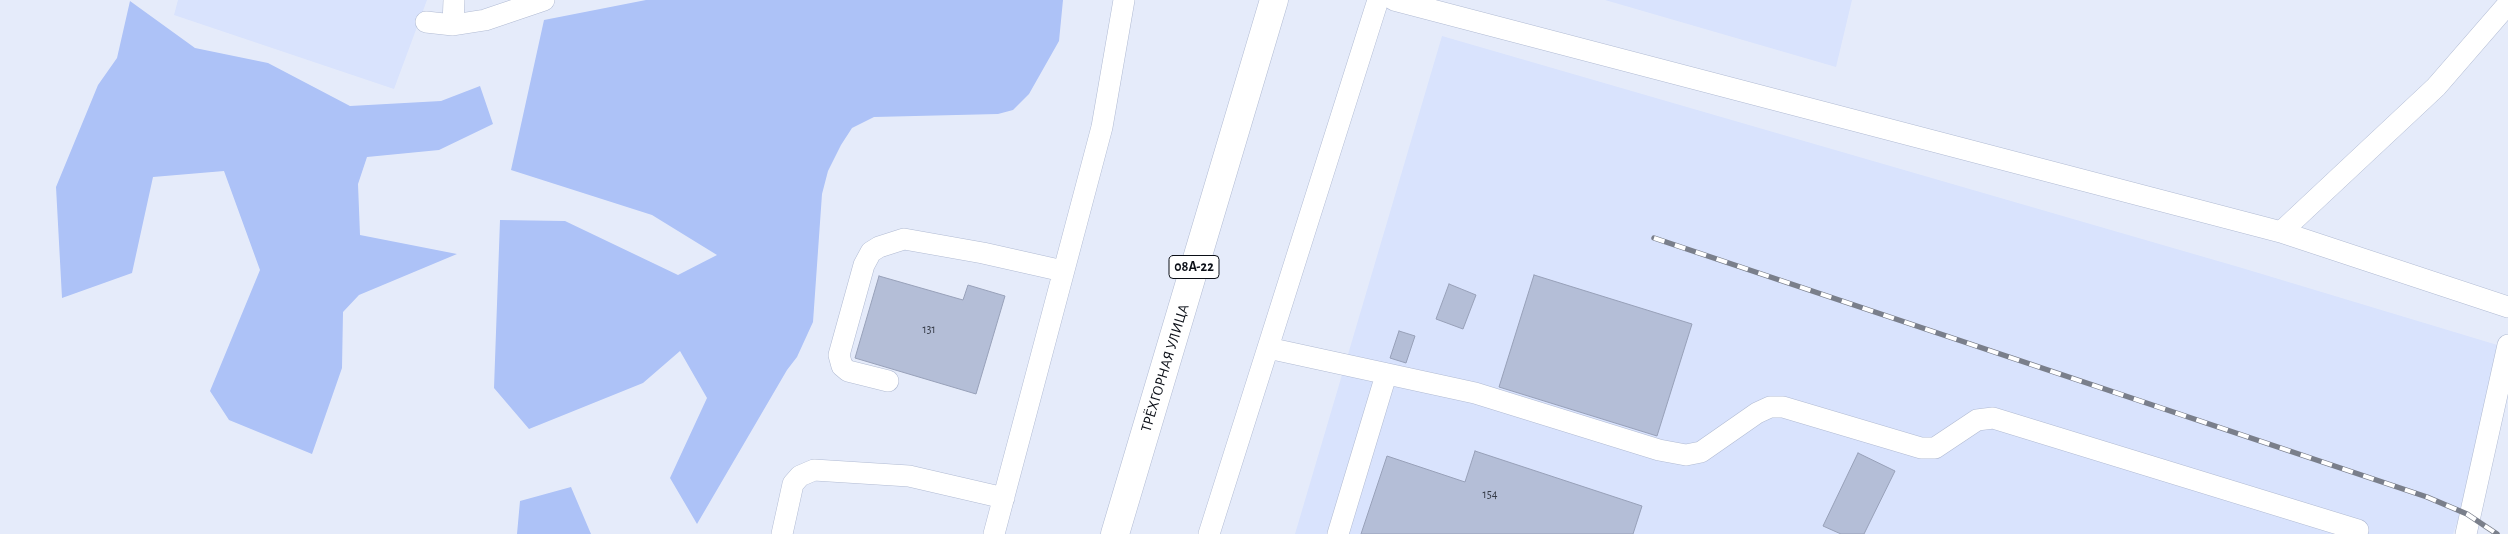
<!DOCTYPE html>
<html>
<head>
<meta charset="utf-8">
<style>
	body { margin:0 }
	canvas { display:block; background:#e5ebfa }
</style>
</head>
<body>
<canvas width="2508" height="534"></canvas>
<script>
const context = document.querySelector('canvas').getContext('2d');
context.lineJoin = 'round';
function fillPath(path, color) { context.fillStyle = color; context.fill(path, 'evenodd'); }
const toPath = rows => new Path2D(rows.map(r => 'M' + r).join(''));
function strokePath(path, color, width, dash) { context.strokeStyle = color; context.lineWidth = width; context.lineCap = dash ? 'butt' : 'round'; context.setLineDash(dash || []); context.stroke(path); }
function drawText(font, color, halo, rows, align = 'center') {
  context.font = font + ' "Alegreya Sans",sans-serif'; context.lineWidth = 5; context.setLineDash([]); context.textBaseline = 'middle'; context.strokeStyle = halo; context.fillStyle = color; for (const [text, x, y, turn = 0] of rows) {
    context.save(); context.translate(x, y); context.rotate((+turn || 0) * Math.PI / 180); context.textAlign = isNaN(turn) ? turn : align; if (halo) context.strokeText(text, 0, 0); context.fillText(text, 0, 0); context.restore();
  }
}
fillPath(toPath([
	[178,0,427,0,394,89,174,15],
	[1605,0,1852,0,1836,67],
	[1442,36,2242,268,2504,347,2484,447,2453,534,1295,534]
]), '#d9e3fd');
fillPath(toPath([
	[646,0,1063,0,1059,41,1029,94,1013,110,998,114,874,117,852,128,841,145,828,171,822,194,813,322,797,357,787,370,697,524,670,478,707,398,680,351,643,383,529,429,494,388,500,220,565,221,678,275,717,255,652,215,511,170,544,20],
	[130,1,195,48,268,63,350,106,441,101,480,86,493,124,439,150,367,157,358,184,360,235,457,254,359,295,343,312,342,368,312,454,229,420,210,391,260,270,224,171,153,177,132,273,62,298,56,187,98,85,117,58],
	[571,487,591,534,517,534,520,501]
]), '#adc2f7');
const building = toPath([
	[1534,275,1692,324,1657,436,1499,387,1534,275],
	[879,276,963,300,968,285,1005,296,976,394,855,358,879,276],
	[1449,284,1476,295,1463,329,1436,319,1449,284],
	[1399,331,1415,336,1406,363,1390,358,1399,331],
	[1475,451,1642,506,1633,534,1361,534,1387,456,1465,482,1475,451],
	[1858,453,1895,471,1864,534,1841,534,1823,526,1858,453]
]);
fillPath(building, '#b4bed7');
strokePath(building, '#98a1b9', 1);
const minor = toPath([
	[1394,0,2281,232,2436,87,2508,4],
	[426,22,453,25,485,20,544,0],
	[453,25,454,0],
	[2281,232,2508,307],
	[1268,348,1475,393,1659,450,1686,455,1701,452,1757,413,1770,407,1783,407,1921,448,1935,448,1977,420,1993,418,2358,530],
	[888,381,848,371,842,366,839,355,864,265,871,252,879,247,904,239,983,253,1063,271],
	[782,534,793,484,800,476,814,470,909,476,1004,498],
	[994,534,1102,127,1124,0],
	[1209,534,1378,0],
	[1338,534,1386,375],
	[2466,534,2508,345]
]);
const highway = toPath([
	[1115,534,1274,0]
]);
strokePath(minor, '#b1bbd3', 22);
strokePath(highway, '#b1bbd3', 29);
strokePath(minor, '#fff', 21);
strokePath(highway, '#fff', 28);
const rail = toPath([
	[1654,238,2427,497,2467,514,2497,534]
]);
strokePath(rail, '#7a7f8b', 5.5);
strokePath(rail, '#fff', 4, [11]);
drawText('12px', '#353b47', null, [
	["131",929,329],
	["154",1490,494]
]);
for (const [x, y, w] of [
	[1194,267,50]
]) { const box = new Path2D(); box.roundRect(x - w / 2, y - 11.5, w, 23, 4); context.fillStyle = '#fff'; context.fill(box); strokePath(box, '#0b0f17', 1); }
drawText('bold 14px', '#0b0f17', null, [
	["08А-22",1194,267]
]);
drawText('15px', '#0b0f17', '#fff', [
	["ТРЁХГОРНАЯ УЛИЦА",1165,368,-73]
]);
</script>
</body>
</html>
